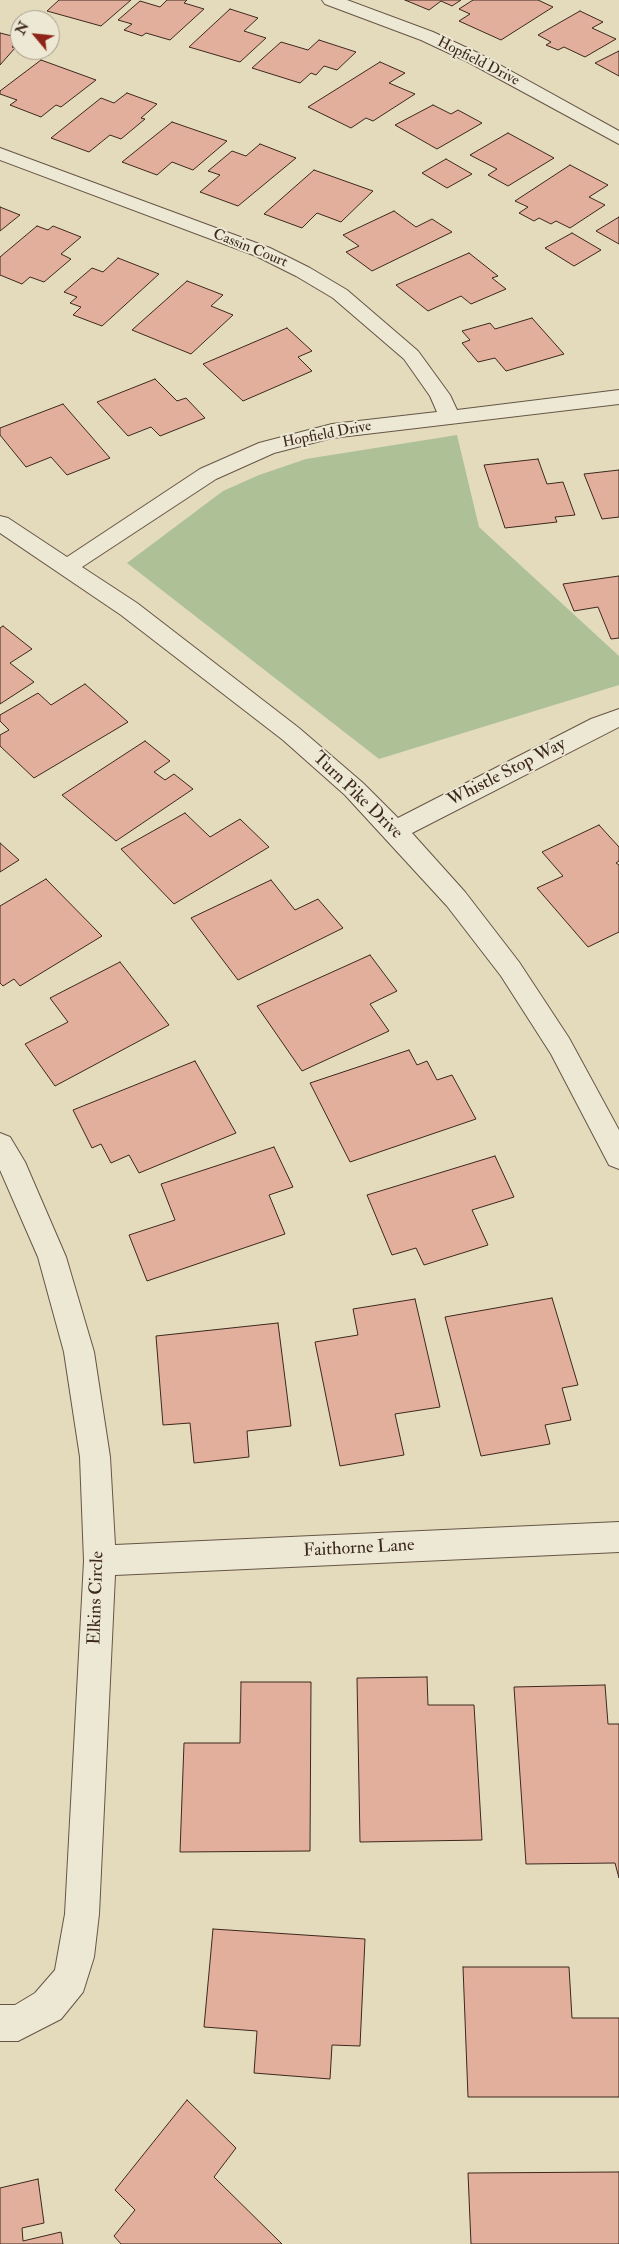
<!DOCTYPE html>
<html>
<head>
<meta charset="utf-8">
<style>
	body { margin:0 }
	#map { position:relative; width:619px; height:2244px; overflow:hidden; background:#e4dbbd; font-family:"IM FELL Double Pica",serif }
	canvas { display:block }
	.north { position:absolute; left:10px; top:10px; width:50px; height:50px; box-sizing:border-box; background:#ede8d4; border:1px solid #a69b8b; border-radius:50%; rotate:298deg; font-size:14px; font-weight:700; line-height:20px; text-align:center; color:#3c281d }
	.north::after { content:''; display:block; margin:auto; width:18px; height:22px; background:#8f2418; clip-path:polygon(50% 0,100% 100%,50% 72%,0 100%) }
</style>
</head>
<body>
<div id="map">
<canvas width="619" height="2244"></canvas>
<div class="north">N</div>
</div>
<script>
const context = document.querySelector('canvas').getContext('2d');
context.lineJoin = 'round';
function fillPath(path, color) { context.fillStyle = color; context.fill(path, 'evenodd'); }
const toPath = rows => new Path2D(rows.map(r => 'M' + r).join(''));
function strokePath(path, color, width, dash) { context.strokeStyle = color; context.lineWidth = width; context.lineCap = dash ? 'butt' : 'round'; context.setLineDash(dash || []); context.stroke(path); }
function drawText(font, color, halo, rows, align = 'center') {
  context.font = font + ' "IM FELL Double Pica",serif'; context.lineWidth = 4; context.setLineDash([]); context.textBaseline = 'middle'; context.strokeStyle = halo; context.fillStyle = color; for (const [text, x, y, turn = 0] of rows) {
    context.save(); context.translate(x, y); context.rotate((+turn || 0) * Math.PI / 180); context.textAlign = isNaN(turn) ? turn : align; if (halo) context.strokeText(text, 0, 0); context.fillText(text, 0, 0); context.restore();
  }
}
fillPath(toPath([
	[457,435,479,527,619,656,619,685,379,759,127,563,223,491,259,475,306,459]
]), '#aec196');
const building = toPath([
	[59,0,131,0,101,26,47,11,59,0],
	[167,0,187,0,184,3,204,9,170,40,146,33,142,36,124,30,132,24,118,20,140,1,160,7,167,0],
	[405,0,461,0,452,6,441,1,429,10,405,0],
	[473,0,538,0,553,7,501,40,459,21,470,14,459,9,473,0],
	[230,9,258,18,244,31,266,38,240,62,189,47,230,9],
	[580,11,603,22,592,28,616,39,585,57,564,47,558,50,546,45,551,42,538,35,580,11],
	[0,33,20,38,12,47,15,48,0,65,0,33],
	[319,40,356,52,337,70,324,66,316,75,311,73,300,83,252,68,281,42,308,50,319,40],
	[619,51,619,76,595,63,619,51],
	[41,60,96,80,61,107,56,105,41,117,10,105,17,100,0,94,0,91,41,60],
	[380,62,405,73,389,83,415,94,373,121,366,118,351,128,308,107,380,62],
	[127,93,157,104,141,118,145,119,121,139,110,135,89,152,51,138,101,98,114,103,127,93],
	[433,105,451,114,458,110,482,123,437,149,395,125,433,105],
	[172,122,227,141,193,170,172,162,157,175,122,162,172,122],
	[508,133,554,158,508,186,488,175,497,169,470,155,508,133],
	[260,144,296,158,238,206,200,192,220,175,208,171,232,151,246,156,260,144],
	[446,159,472,174,447,188,422,173,446,159],
	[570,165,608,185,589,197,605,205,570,228,556,221,551,224,539,218,534,221,519,213,528,207,515,201,570,165],
	[314,170,373,191,341,222,317,213,302,228,264,214,314,170],
	[0,207,20,215,0,231,0,207],
	[394,211,416,227,432,219,452,232,372,271,346,252,359,246,343,235,394,211],
	[619,217,619,244,596,231,619,217],
	[37,226,48,230,53,226,81,237,61,254,71,259,44,282,30,277,22,284,0,275,0,257,37,226],
	[572,233,601,250,574,266,545,248,572,233],
	[469,253,498,276,492,278,506,289,471,304,461,296,428,311,396,285,469,253],
	[118,258,159,274,102,326,73,315,81,307,70,303,77,297,64,292,92,268,103,272,118,258],
	[187,281,223,295,211,306,233,315,191,354,132,330,187,281],
	[532,318,564,354,506,371,495,358,478,362,462,343,470,340,462,331,490,323,495,329,532,318],
	[287,328,312,351,298,357,312,371,243,401,203,364,287,328],
	[155,379,177,401,186,398,205,418,160,436,151,427,128,436,97,402,155,379],
	[63,404,110,458,67,475,51,457,26,467,0,435,0,428,63,404],
	[538,459,547,484,563,482,575,515,555,517,557,522,505,528,484,465,538,459],
	[619,470,619,517,602,519,584,474,619,470],
	[619,576,619,638,611,639,598,607,574,611,563,584,619,576],
	[3,626,32,649,10,663,34,682,0,704,0,628,3,626],
	[85,684,128,722,34,778,0,746,0,735,9,730,0,721,0,715,38,693,51,705,85,684],
	[145,741,170,761,154,772,165,780,174,774,193,789,116,841,62,795,145,741],
	[185,813,210,837,240,819,269,847,174,904,121,849,185,813],
	[599,825,619,847,619,861,616,863,619,865,619,932,588,947,537,888,563,876,542,852,599,825],
	[0,843,19,860,0,872,0,843],
	[46,879,102,936,20,986,14,979,3,986,0,983,0,906,46,879],
	[271,880,295,910,318,899,343,928,238,980,191,918,271,880],
	[370,955,397,991,370,1004,389,1031,302,1071,257,1006,370,955],
	[120,962,169,1025,55,1086,25,1044,68,1022,50,998,120,962],
	[409,1050,417,1065,427,1061,437,1080,452,1075,476,1119,350,1162,310,1083,409,1050],
	[195,1061,236,1133,139,1173,129,1155,111,1163,101,1144,92,1148,73,1110,195,1061],
	[274,1147,293,1187,269,1195,285,1234,147,1281,129,1235,175,1220,161,1184,274,1147],
	[495,1156,514,1197,472,1210,488,1245,424,1265,416,1248,392,1255,367,1195,495,1156],
	[552,1298,578,1385,562,1388,571,1420,545,1425,550,1444,481,1456,445,1317,552,1298],
	[415,1299,440,1407,395,1414,404,1455,340,1466,315,1342,358,1335,353,1309,415,1299],
	[278,1323,291,1426,247,1431,249,1457,194,1463,190,1423,163,1425,156,1336,278,1323],
	[427,1677,428,1705,474,1705,482,1840,360,1842,357,1678,427,1677],
	[241,1682,311,1682,310,1851,180,1852,184,1743,240,1743,241,1682],
	[605,1685,608,1724,619,1724,619,1878,615,1863,526,1864,514,1687,605,1685],
	[213,1929,365,1939,360,2046,332,2045,330,2079,254,2073,257,2031,204,2027,213,1929],
	[463,1967,569,1967,572,2018,619,2018,619,2097,468,2097,463,1967],
	[187,2100,236,2148,214,2177,282,2244,121,2244,114,2236,135,2210,115,2190,187,2100],
	[619,2172,619,2244,471,2244,468,2173,619,2172],
	[38,2179,44,2223,22,2228,23,2241,61,2232,63,2244,0,2244,0,2188,38,2179]
]);
fillPath(building, '#e3af9d');
strokePath(building, '#3c281d', 1);
const street = toPath([
	[322,0,347,0,433,32,480,54,619,131,619,144,468,62,421,40,325,4,322,0],
	[0,148,270,248,310,268,347,290,418,351,450,395,457,410,619,390,619,404,332,438,274,453,216,479,82,567,137,603,299,728,363,783,398,818,591,719,619,709,619,727,412,833,465,892,519,962,569,1038,619,1130,619,1169,609,1165,551,1054,501,976,447,906,345,795,283,740,121,615,0,533,0,516,8,518,67,557,200,469,259,443,332,424,437,412,430,396,404,359,333,298,296,276,256,256,0,160,0,148],
	[0,1133,10,1137,25,1162,66,1257,94,1352,110,1457,115,1545,619,1522,619,1552,115,1575,99,1914,94,1957,83,1992,61,2019,18,2041,0,2041,0,2005,15,2005,35,1993,55,1970,65,1914,84,1561,80,1457,64,1352,38,1257,0,1170,0,1133]
]);
strokePath(street, '#665545', 2);
fillPath(street, '#ede8d4');
drawText('15px', '#3c281d', '#ede8d4', [
	["Hopfield Drive",478,62,27],
	["Cassin Court",250,249,22],
	["Hopfield Drive",327,435,-11]
]);
drawText('18px', '#3c281d', '#ede8d4', [
	["Whistle Stop Way",507,773,-27],
	["Turn Pike Drive",357,796,44],
	["Faithorne Lane",359,1549,-3],
	["Elkins Circle",97,1598,-88]
]);
</script>
</body>
</html>
